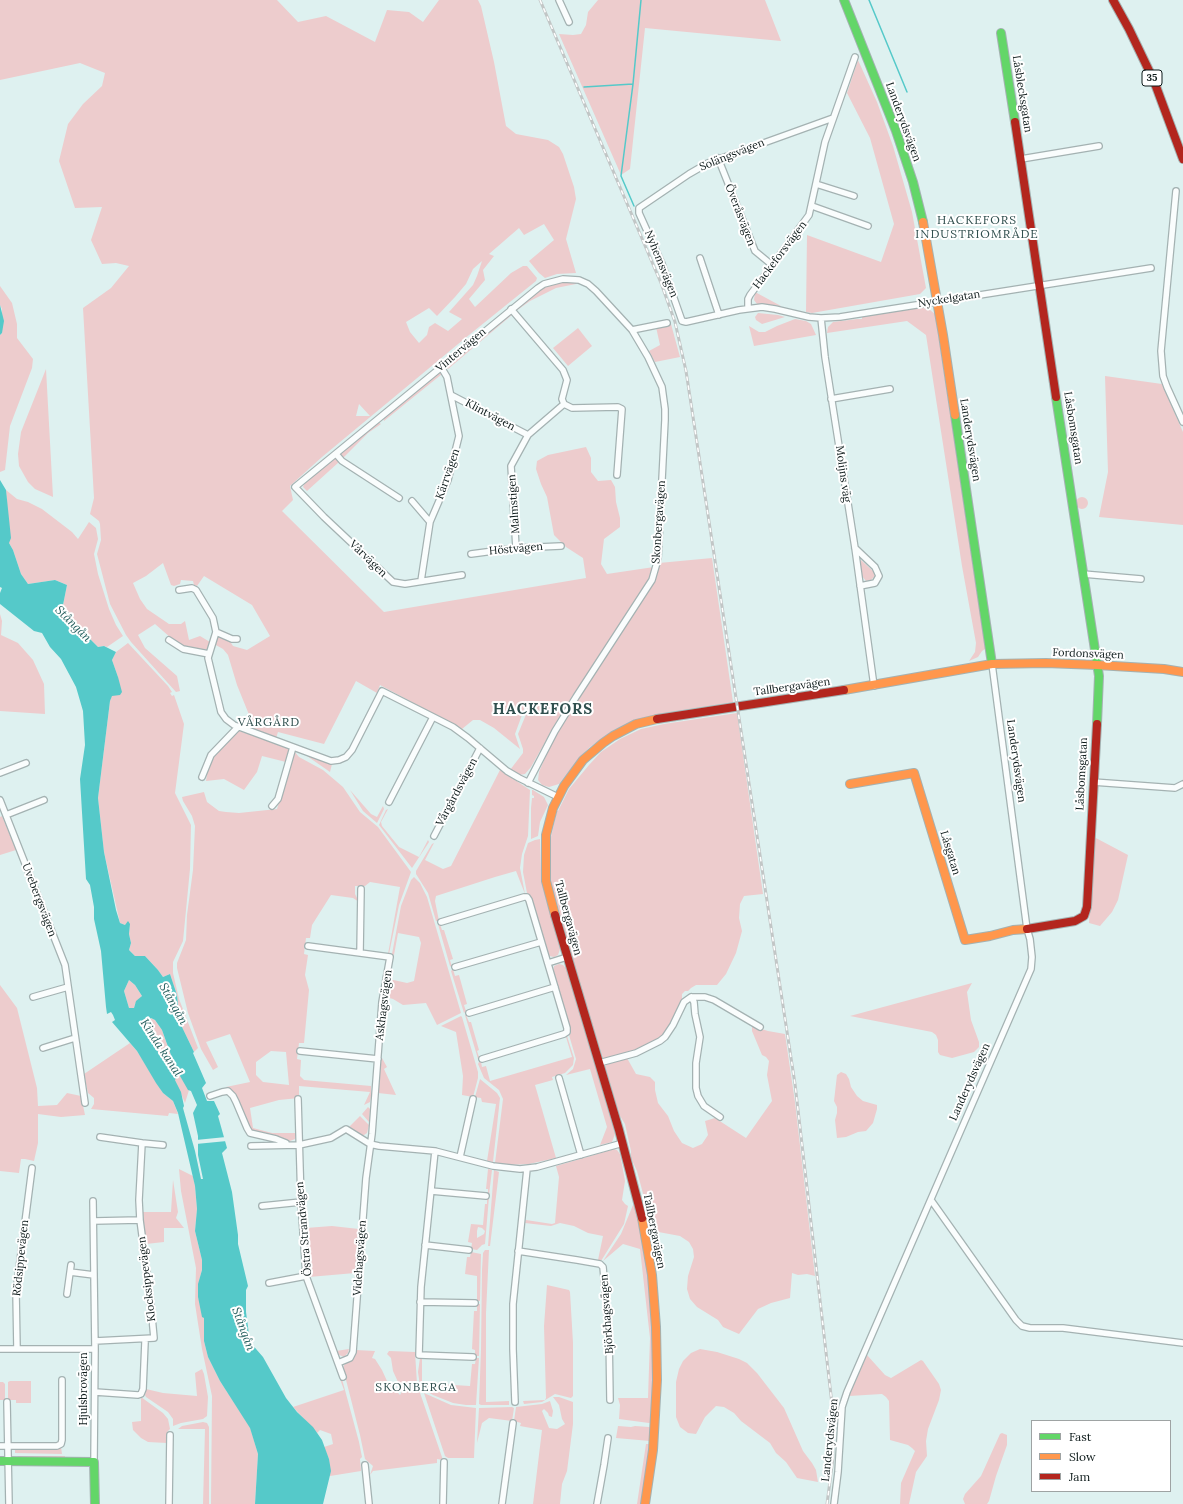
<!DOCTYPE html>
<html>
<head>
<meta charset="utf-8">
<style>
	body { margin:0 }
	#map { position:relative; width:1183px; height:1504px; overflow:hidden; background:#def1f0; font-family:Lora,serif }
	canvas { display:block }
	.legend { position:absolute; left:1031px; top:1420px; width:140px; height:72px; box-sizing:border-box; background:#fff; border:1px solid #9ea3a3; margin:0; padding:5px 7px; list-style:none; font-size:12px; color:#0d1a1a }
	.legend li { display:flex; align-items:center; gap:8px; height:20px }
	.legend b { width:20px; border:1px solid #9ea3a3 }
</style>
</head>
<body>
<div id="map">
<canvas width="1183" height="1504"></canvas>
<ul class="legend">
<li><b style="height:5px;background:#63d668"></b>Fast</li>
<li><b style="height:5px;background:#ff974d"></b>Slow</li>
<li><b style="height:5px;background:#b3261e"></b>Jam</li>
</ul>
</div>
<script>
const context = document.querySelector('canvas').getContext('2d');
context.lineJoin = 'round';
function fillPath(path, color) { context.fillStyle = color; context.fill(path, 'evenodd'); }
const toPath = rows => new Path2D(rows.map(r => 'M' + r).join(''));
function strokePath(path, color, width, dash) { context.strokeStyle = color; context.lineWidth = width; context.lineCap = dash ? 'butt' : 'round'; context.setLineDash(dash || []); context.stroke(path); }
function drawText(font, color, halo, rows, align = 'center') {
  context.font = font + ' Lora,serif'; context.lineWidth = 4; context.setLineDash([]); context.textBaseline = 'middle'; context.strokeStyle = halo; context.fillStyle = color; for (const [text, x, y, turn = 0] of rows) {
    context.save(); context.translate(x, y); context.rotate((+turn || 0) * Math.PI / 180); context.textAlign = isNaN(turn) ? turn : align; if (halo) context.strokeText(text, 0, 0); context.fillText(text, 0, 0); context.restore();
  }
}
fillPath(toPath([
	[0,0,277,0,298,22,326,16,375,42,387,10,409,12,423,22,439,0,478,0,481,6,494,62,506,126,516,134,548,140,559,147,563,154,574,187,576,199,566,239,576,273,557,274,545,278,539,273,529,261,554,240,544,224,524,235,519,228,489,254,494,256,483,270,485,280,469,299,475,307,511,273,523,266,527,266,537,278,536,281,469,335,322,457,290,486,293,500,282,511,384,612,586,578,583,558,566,547,554,535,547,497,541,484,536,469,537,461,548,455,586,447,591,458,591,472,598,481,611,480,615,487,616,502,620,518,620,527,604,539,601,564,607,574,654,567,644,588,558,719,531,767,525,774,519,775,510,770,523,753,523,749,518,734,527,712,528,706,526,704,515,734,520,749,494,728,480,720,473,720,462,729,380,685,377,693,356,681,324,744,278,732,276,738,253,730,254,727,237,685,228,655,223,649,214,644,217,638,219,636,229,640,233,646,247,650,270,636,252,605,204,576,197,586,194,585,193,581,181,580,180,584,174,586,171,585,163,563,146,576,133,583,140,599,147,609,169,624,181,624,185,621,189,640,200,636,210,642,208,648,205,650,185,648,179,645,155,624,138,635,145,648,177,676,180,691,176,692,131,642,126,635,110,604,97,554,101,540,100,524,99,521,90,514,94,498,83,308,111,288,129,266,116,263,102,264,91,240,102,207,75,208,59,161,68,124,83,104,102,86,105,73,80,63,0,80],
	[482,261,477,276,473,285,449,312,462,319,448,331,435,323,429,327,427,335,419,343,410,332,406,322,429,308,437,316,455,297,466,284,473,269],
	[359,404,370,416,356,416],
	[598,0,765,0,781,41,645,28,630,169,621,175,559,34,573,35,581,34,586,25,588,12],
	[858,60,877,102,893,146,912,212,926,288,920,294,812,313,806,312,807,235,881,262,894,224,870,138,847,93],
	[568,281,576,282,576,284,556,288,530,301,516,311,514,309,547,285],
	[0,286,12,303,17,324,17,338,33,359,32,368,10,426,5,470,0,472,0,335,2,333,2,309,0,305],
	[755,292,781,306,757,304,754,300],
	[920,307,930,310,935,314,936,319,985,647,985,649,982,651,978,657,969,661,975,652,976,643,962,566,926,335,907,321,827,333,828,327,833,322,857,319,862,319,862,316],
	[511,312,513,314,448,369,446,367],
	[758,313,778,315,785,317,762,324,756,320,755,317],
	[795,319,806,321,811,324,816,335,754,346,749,326,759,332,765,332,777,326],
	[667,324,671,324,680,357,655,362,649,351,660,345,656,327],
	[578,328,592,346,568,366,553,348],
	[46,369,53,497,35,489,28,482,19,466,18,454,21,432],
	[439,372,442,374,384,421,383,417],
	[1105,376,1162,384,1183,432,1183,525,1099,517,1108,472],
	[378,422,381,424,368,433,343,458,340,456,339,453],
	[335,458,339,462,307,491,303,487,305,482],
	[6,490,17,499,28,502,42,509,72,532,78,539,89,522,96,528,98,539,94,554,98,574,109,609,116,625,123,636,107,647,104,646,98,647,80,629,63,605,67,585,55,580,28,584,21,574,13,550,9,543],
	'1076 503a6 6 0 1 1 12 0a6 6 0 1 1-12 0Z',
	[712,558,733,702,663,713,643,718,627,724,614,730,590,747,580,757,559,784,549,787,542,785,538,780,539,772,550,746,579,697,614,642,654,582,659,563],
	[861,560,874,572,875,576,871,580,866,581,862,576,860,561],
	[0,614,2,621,1,635,18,643,33,660,44,684,45,714,0,711],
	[128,643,168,686,172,692,170,693,172,696,174,695,184,724,175,793,191,825,190,869,183,941,173,962,173,973,179,999,198,1048,194,1052,182,1027,179,1016,177,995,170,974,163,977,158,970,145,956,135,956,129,950,131,943,129,934,130,924,125,925,120,923,104,852,98,798,110,701,118,677,112,660,116,652],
	[737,713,763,894,744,896,740,904,739,918,742,931,736,953,726,974,717,985,696,985,691,988,688,991,685,991,682,994,682,999,670,1026,659,1039,644,1048,610,1058,603,1058,587,1008,551,883,549,857,550,841,557,811,558,811,569,789,589,765,601,752,620,739,641,729,664,724],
	[239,731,289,748,290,749,286,762,262,756,257,772,244,790,224,779,206,781,208,767,213,756,236,732],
	[294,751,299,757,323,770,343,787,360,812,378,827,411,872,399,905,389,954,388,954,400,887,370,882,365,886,355,886,355,894,359,902,353,898,331,895,312,925,310,938,306,938,304,954,308,955,305,975,309,990,304,1043,299,1043,297,1059,301,1060,300,1076,304,1080,371,1086,371,1096,370,1102,364,1105,370,1092,299,1086,299,1098,279,1100,250,1108,253,1128,272,1133,296,1133,295,1139,290,1141,252,1131,229,1090,226,1087,250,1082,230,1034,206,1042,218,1067,213,1070,201,1049,188,1013,177,968,177,963,186,940,187,915,193,870,195,826,192,816,183,801,182,797,204,792,207,802,219,811,226,812,239,813,277,809],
	[271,1051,286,1052,289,1085,263,1082,256,1075,256,1062],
	[307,755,332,764,330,772,307,756],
	[500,770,530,790,528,836,522,854,520,868,525,894,516,871,495,877,436,896,435,901,439,921,436,921,428,893,416,874,416,871,432,844,434,843,425,860,443,869,451,866],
	[350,790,371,814,377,817,383,806,384,809,377,823,363,811],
	[533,790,544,797,548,805,540,822,538,836,531,839,531,808,532,798,534,798,534,796,532,795,532,790],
	[388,809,381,822,382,826,399,847,419,857,428,840,429,842,412,868,379,825,386,810],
	[2,816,16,850,0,855,0,817],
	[1094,837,1128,855,1118,900,1112,912,1100,926,1089,923],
	[540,839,541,870,543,887,560,949,558,955,554,957,549,956,547,952,531,898,527,893,523,872,524,855,528,843,535,840],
	[414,877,420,883,427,897,461,1013,437,1025,426,1003,403,1005,393,999,386,997,389,979,407,983,414,981,421,943,419,937,398,933,394,955,392,954,401,906,411,880],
	[438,924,440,924,442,930,444,930,453,959,450,960,452,967,450,966],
	[559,964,563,965,566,968,615,1134,612,1142,600,1145,607,1127,590,1069,566,1075,573,1069,576,1059,569,1035,571,1033,553,971,554,966],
	[453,969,455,976,459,975,467,1004,464,1005,466,1011,464,1013,451,971],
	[129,980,135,985,142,996,135,1004,134,1008,129,1008,124,991],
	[972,983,967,992,971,1020,979,1042,979,1047,974,1052,952,1058,940,1055,938,1052,938,1040,936,1035,932,1032,850,1016],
	[0,985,17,1008,37,1088,38,1106,57,1105,67,1093,81,1096,85,1115,61,1117,38,1114,38,1143,34,1161,25,1159,21,1159,19,1173,0,1171],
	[465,1015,466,1015,469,1022,471,1022,479,1050,477,1051,479,1057,478,1059],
	[461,1016,462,1017,478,1072,478,1078,473,1097,462,1095,463,1076,456,1032,441,1026],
	[151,1018,155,1020,162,1030,176,1069,189,1090,185,1103,175,1080,143,1028,142,1021,151,1030,149,1020],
	[752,1026,768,1031,785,1034,795,1102,815,1276,807,1274,798,1275,792,1273,790,1298,771,1303,758,1309,739,1334,723,1327,718,1320,697,1307,690,1299,687,1289,688,1276,694,1257,693,1249,689,1242,680,1236,653,1231,637,1171,631,1158,631,1151,625,1124,620,1116,605,1066,607,1064,627,1058,636,1074,650,1077,655,1082,655,1090,658,1103,668,1116,674,1131,682,1143,693,1148,702,1144,708,1135,705,1121,715,1118,746,1138,772,1101,767,1075,769,1061,766,1057,762,1055,752,1031],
	[567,1036,574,1058,573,1065,565,1073,552,1077,553,1080,535,1085,556,1158,529,1164,508,1165,495,1163,503,1099,499,1090,484,1078,478,1064,479,1062,481,1062,482,1067,486,1066,490,1081,572,1057,566,1037],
	[130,1043,137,1051,163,1093,173,1101,178,1114,169,1113,168,1116,91,1109,94,1104,94,1098,88,1093,84,1074],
	[382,1058,387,1067,384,1069,396,1095,378,1093,381,1060],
	[841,1072,846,1074,849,1079,851,1087,857,1096,863,1101,877,1105,877,1109,873,1123,866,1131,858,1132,846,1137,837,1138,835,1120,837,1113,837,1107,834,1101,837,1075],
	[480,1079,497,1093,500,1098,493,1162,487,1161,496,1104,482,1102,481,1098,475,1097],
	[368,1107,370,1109,369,1122,362,1114],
	[360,1116,369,1125,367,1133,364,1135,362,1135,349,1127],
	[614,1149,617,1150,620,1154,625,1181,622,1200,625,1204,628,1206,624,1224,601,1261,598,1260,603,1236,588,1233,574,1226,560,1223,551,1226,525,1223,526,1220,552,1224,555,1223,559,1177,556,1166],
	[179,1169,193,1176,195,1186,197,1209,195,1231,202,1260,202,1270,199,1281,198,1297,204,1318,204,1341,208,1357,220,1381,250,1427,258,1454,255,1504,211,1504,212,1396,202,1349,195,1304,196,1268,181,1191],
	[488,1169,492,1170,489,1195,488,1195,488,1189,486,1189],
	[494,1170,499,1172,490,1246,488,1246],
	[173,1180,178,1212,176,1218,184,1228,164,1228,164,1242,146,1244,143,1212,171,1212],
	[487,1197,489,1197,485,1244,482,1245,477,1250,471,1249,472,1243,468,1242,471,1224,483,1225,485,1204,487,1204],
	[478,1227,482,1228,485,1231,484,1234,477,1238,477,1231],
	[633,1205,637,1212,641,1233,649,1285,652,1323,652,1403,651,1422,649,1423,619,1419,620,1405,618,1398,648,1398,650,1338,640,1249,623,1244,603,1261,621,1234],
	[332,1226,359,1229,355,1273,309,1277,306,1228],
	[485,1250,489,1250,486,1313,486,1402,509,1401,509,1405,481,1405,479,1404,481,1350,482,1270,483,1253],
	[471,1252,481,1254,480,1301,477,1301,477,1276,465,1274,467,1257,470,1257],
	[547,1285,569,1290,570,1292,573,1343,573,1396,571,1398,555,1394,542,1402,524,1404,523,1401,545,1400,546,1398,544,1326],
	[477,1304,480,1304,479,1356,475,1356,475,1350,472,1349,474,1311,477,1311],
	[349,1349,348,1353,344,1357,337,1354,336,1351],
	[700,1349,717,1352,739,1359,747,1363,757,1373,784,1408,803,1451,812,1463,816,1470,818,1482,797,1478,786,1462,776,1453,770,1443,741,1421,734,1413,724,1407,716,1406,705,1417,696,1434,688,1433,680,1427,676,1417,676,1382,679,1369,683,1361,691,1353],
	[356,1350,375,1351,372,1358,375,1359,382,1370,387,1381,400,1395,403,1389,398,1382,393,1371,391,1358,387,1354,389,1351,415,1352,417,1384,443,1460,437,1459,437,1463,373,1471,370,1475,373,1466,365,1459,360,1435,343,1368,344,1365,353,1359],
	[867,1355,885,1375,891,1378,921,1360,923,1361,939,1384,941,1390,939,1400,928,1429,926,1441,927,1456,916,1472,909,1504,900,1504,901,1483,915,1451,912,1448,908,1445,890,1440,889,1401,886,1397,882,1394,849,1396],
	[420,1358,422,1358,422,1383,470,1386,472,1364,475,1364,476,1358,479,1358,476,1405,466,1405,453,1403,433,1395,423,1389,420,1386,418,1372],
	[202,1369,204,1374,208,1397,207,1416,203,1419,181,1423,173,1426,173,1419,168,1412,146,1397,145,1395,146,1389,163,1393,197,1396,195,1373],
	[340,1379,342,1379,359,1442,362,1457,360,1459,361,1471,330,1476,329,1459,324,1447,333,1444,331,1434,320,1430,317,1433,293,1407,344,1390],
	[10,1381,31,1381,31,1403,16,1403,16,1400,8,1400,8,1382],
	[0,1382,3,1382,5,1384,5,1400,0,1400],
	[424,1393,451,1405,476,1408,474,1458,448,1458,445,1456],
	[141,1397,163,1413,168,1419,170,1429,167,1432,167,1443,148,1442,141,1438,133,1430,132,1422,141,1421],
	[553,1397,559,1397,573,1402,573,1424,567,1471,562,1484,560,1504,533,1504,542,1430,520,1426,521,1423,514,1421,516,1407,542,1404,550,1401,553,1411,552,1417,549,1416,548,1413,544,1409,542,1411,549,1428,557,1429,565,1424,562,1419,559,1405],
	[512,1407,514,1408,512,1421,489,1418,482,1423,477,1443,479,1408],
	[203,1422,207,1423,209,1427,209,1504,203,1504,205,1429,178,1429,182,1426],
	[618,1426,631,1427,635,1426,649,1427,651,1428,650,1441,616,1438],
	[1002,1433,1007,1435,1007,1445,996,1476,989,1501,987,1504,965,1504,963,1499,965,1494,981,1476,1000,1434],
	[646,1444,649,1444,646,1473,641,1504,637,1504],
	[61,1447,62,1454,15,1453,15,1450,20,1449],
	[18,1456,65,1456,65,1459,17,1458]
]), '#edcccd');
fillPath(toPath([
	[0,305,4,321,2,333,0,335],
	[0,480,6,490,11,538,9,543,13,550,21,574,28,584,55,580,67,585,63,605,80,629,98,647,104,646,116,652,112,660,118,677,122,692,120,695,112,696,110,701,98,798,104,852,116,910,120,923,125,925,128,921,130,924,129,934,131,943,129,950,135,956,145,956,158,970,163,977,170,974,177,995,179,1016,182,1027,194,1052,193,1053,206,1083,202,1088,207,1101,214,1101,220,1114,218,1116,227,1148,222,1153,232,1192,238,1235,238,1244,248,1286,246,1290,246,1312,250,1342,263,1357,286,1398,297,1412,313,1427,322,1440,329,1459,331,1471,323,1504,255,1504,258,1454,250,1428,220,1381,208,1357,204,1341,204,1318,202,1317,198,1297,198,1284,202,1270,202,1260,195,1231,197,1209,195,1186,178,1113,173,1101,163,1093,156,1083,137,1051,112,1022,115,1020,113,1015,111,1012,107,1014,106,1007,101,951,94,919,94,907,90,885,86,879,80,779,85,745,83,711,76,687,61,659,50,647,42,633,34,631,0,604,0,593,2,588,0,587],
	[129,980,135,985,142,996,136,1001,134,1008,129,1008,124,991],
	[151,1018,155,1020,162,1030,176,1069,188,1090,191,1091,197,1105,193,1113,198,1136,198,1155,203,1179,201,1179,195,1151,183,1108,184,1106,181,1092,175,1080,176,1078,148,1037,141,1022,146,1028,151,1030,149,1020]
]), '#55c9c9');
fillPath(toPath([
	[226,1137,227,1141,196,1144,196,1140]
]), '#def1f0');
strokePath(toPath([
	[869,0,907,92],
	[584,87,633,84],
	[634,206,621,176,633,84,641,0]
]), '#55c9c9', 1.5);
const street = toPath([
	[559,0,569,22],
	[833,118,708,163,689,174,639,208,639,213,662,264,682,321,686,322,739,310,762,307,775,309,809,317,821,318,840,317,1151,268],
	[718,158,755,251,772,265],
	[1021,159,1099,146],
	[816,184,854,196],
	[1176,191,1161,351,1163,376,1167,387,1183,422],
	[812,206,868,226],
	[700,258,719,315],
	[748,308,748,299,750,295,809,215,825,142,855,57],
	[511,309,563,370,567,380,562,399,564,404,528,435,511,466,516,548],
	[821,318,825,357,855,548,874,686],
	[632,330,667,323],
	[451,395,528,435],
	[831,399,890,389],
	[564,404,572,408,618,407,622,409,617,475],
	[336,454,342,461,399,498],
	[412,501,430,522],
	[855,548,875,567,879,576,875,583,860,586],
	[471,554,516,548,561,546],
	[1083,574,1141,579],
	[462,575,405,584,393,582,324,517,295,487,538,288,544,284,563,279,579,280,588,284,596,291,632,330,648,357,662,387,665,409,665,420,658,559,652,580,576,697,555,731,528,783],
	[421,581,430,522,448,480,459,436,447,377,441,367],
	[179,590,192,588,196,590,213,618,216,632,208,658,221,712,226,719,234,725,331,761,339,760,346,757,352,750,382,691,453,727,468,738,507,771,519,778,558,797],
	[216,632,232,639,237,639],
	[169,640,183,649,209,654],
	[0,773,26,763],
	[202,777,211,755,238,727],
	[1093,782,1175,788,1183,784],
	[0,800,65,965,85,1103],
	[389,802,433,717],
	[272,806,278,799,293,747],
	[6,815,44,800],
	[434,836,480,748],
	[441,922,524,897,527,897,529,900,567,1028,567,1032,564,1034,482,1059],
	[308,946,390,957,382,1002,372,1134,366,1178,353,1352,350,1358,338,1363],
	[360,953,361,889],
	[548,963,567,957],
	[455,967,541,942],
	[33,997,68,987],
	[691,997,694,1002,695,1014,700,1037,696,1063,696,1088,698,1096,704,1106,720,1117],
	[469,1013,555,987],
	[43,1048,75,1038],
	[300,1051,378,1059],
	[599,1063,636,1053,660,1041,665,1037,673,1025,684,1002,691,997,705,997,714,1000,760,1027],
	[559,1078,581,1155],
	[210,1096,222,1092,228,1091,233,1096,236,1102,247,1128,250,1133,276,1139,286,1143],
	[298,1099,301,1202,306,1276,343,1377],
	[142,1143,163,1145],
	[251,1146,299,1145,331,1138,346,1129,370,1144,379,1146,435,1151,493,1166,520,1169,537,1167,623,1143],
	[435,1151,421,1287,419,1355,473,1357],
	[460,1157,473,1099],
	[431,1191,486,1196],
	[931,1200,1016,1320,1022,1326,1030,1328,1063,1328,1183,1343],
	[93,1201,95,1349,94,1462],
	[262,1206,301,1202],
	[94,1221,140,1220,139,1200,142,1143,100,1137],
	[425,1245,469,1250],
	[518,1251,577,1260,600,1264,603,1267,609,1333,610,1400],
	[70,1272,94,1275],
	[269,1283,306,1276],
	[67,1294,71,1265],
	[420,1302,475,1303],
	[95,1341,154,1338,150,1296,140,1220],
	[0,1349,95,1349],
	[17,1349,16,1292,32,1168],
	[95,1392,138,1395,141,1394,143,1389,145,1342],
	[7,1402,9,1504],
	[515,1402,513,1349,513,1304,527,1169],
	[0,1446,57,1446,61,1444,62,1440,62,1380],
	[365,1465,369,1504],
	[169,1504,170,1435],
	[443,1504,444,1462],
	[502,1504,513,1423],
	[597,1504,604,1465,608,1438],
	[834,1504,838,1472,842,1407,847,1392,1031,969,1032,957,1030,939,1027,929,992,664]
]);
const fast = toPath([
	[844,0,896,131,913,182,923,222],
	[1001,33,1015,122],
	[1056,397,1099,676,1097,724],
	[955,415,992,664],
	[0,1461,94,1462,95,1504]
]);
const slow = toPath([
	[923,222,943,335,955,415],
	[844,690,992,664,1046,663,1097,665,1164,669,1183,672],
	[850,784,914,773,965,940,990,936,1013,930,1027,929],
	[555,915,546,881,546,835,553,808,564,786,583,760,603,743,613,736,636,724,657,719],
	[642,1218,652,1275,656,1327,657,1380,653,1450,645,1504]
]);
const jam = toPath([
	[1113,0,1129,29,1154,81,1183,159],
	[1015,122,1056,397],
	[657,719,844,690],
	[555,915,619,1130,642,1218],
	[1027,929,1075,921,1084,916,1087,907,1097,724]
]);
strokePath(street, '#a4b2b2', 8);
strokePath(fast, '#a4b2b2', 10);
strokePath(slow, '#a4b2b2', 10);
strokePath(jam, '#a4b2b2', 10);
strokePath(street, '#fafdfd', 5.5);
strokePath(fast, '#63d668', 8);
strokePath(slow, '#ff974d', 8);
strokePath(jam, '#b3261e', 8);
const rail = toPath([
	[540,0,661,283,675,322,686,371,795,1084,832,1404,833,1458,827,1504]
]);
strokePath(rail, '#c2c6c6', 3);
strokePath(rail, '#fff', 1.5, [4.5]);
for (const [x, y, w] of [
	[1152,78,20]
]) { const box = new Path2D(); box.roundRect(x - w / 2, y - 8, w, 16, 3); context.fillStyle = '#fff'; context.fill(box); strokePath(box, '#0d1a1a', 1); }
drawText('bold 10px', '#0d1a1a', null, [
	["35",1152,78]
]);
drawText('11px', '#0d1a1a', '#fff', [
	["Låsblecksgatan",1022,94,81],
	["Landerydsvägen",903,122,70],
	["Solängsvägen",732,155,-22],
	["Överåsvägen",740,215,69],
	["Hackeforsvägen",780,255,-53],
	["Nyhemsvägen",661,264,68],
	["Nyckelgatan",949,299,-9],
	["Vintervägen",461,350,-40],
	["Klintvägen",490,415,28],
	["Låsbomsgatan",1073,428,81],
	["Landerydsvägen",970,440,81],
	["Kärrvägen",448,474,-71],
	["Molijns väg",843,474,82],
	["Malmstigen",514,504,-94],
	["Skonbergavägen",659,522,-86],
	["Höstvägen",516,549,-5],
	["Vårvägen",368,559,44],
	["Fordonsvägen",1088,654,2],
	["Tallbergavägen",792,687,-8],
	["Landerydsvägen",1016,761,82],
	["Låsbomsgatan",1082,774,-87],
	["Vårgårdsvägen",457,792,-62],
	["Låsgatan",950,853,73],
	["Uvebergsvägen",39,900,69],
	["Tallbergavägen",568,918,75],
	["Askhagsvägen",384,1005,-83],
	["Landerydsvägen",970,1082,-66],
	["Östra Strandvägen",304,1229,-95],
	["Tallbergavägen",654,1231,79],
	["Rödsippevägen",21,1258,-84],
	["Videhagsvägen",360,1258,-86],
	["Klocksippevägen",147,1279,-97],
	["Björkhagsvägen",607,1314,-94],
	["Hjulsbrovägen",84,1389,-90],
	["Landerydsvägen",830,1440,-84]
]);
context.letterSpacing = '1px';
drawText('12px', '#304f4e', '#fff', [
	["HACKEFORS",977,221],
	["INDUSTRIOMRÅDE",977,235],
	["VÅRGÅRD",269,723],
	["SKONBERGA",416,1388]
]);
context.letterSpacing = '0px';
drawText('italic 12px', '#296261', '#fff', [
	["Stångån",73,624,45],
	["Stångån",173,1004,61],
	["Kinda kanal",161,1048,57],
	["Stångån",243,1329,70]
]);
context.letterSpacing = '1px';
drawText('bold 15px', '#304f4e', '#fff', [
	["HACKEFORS",543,710]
]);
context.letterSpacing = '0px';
</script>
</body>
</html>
